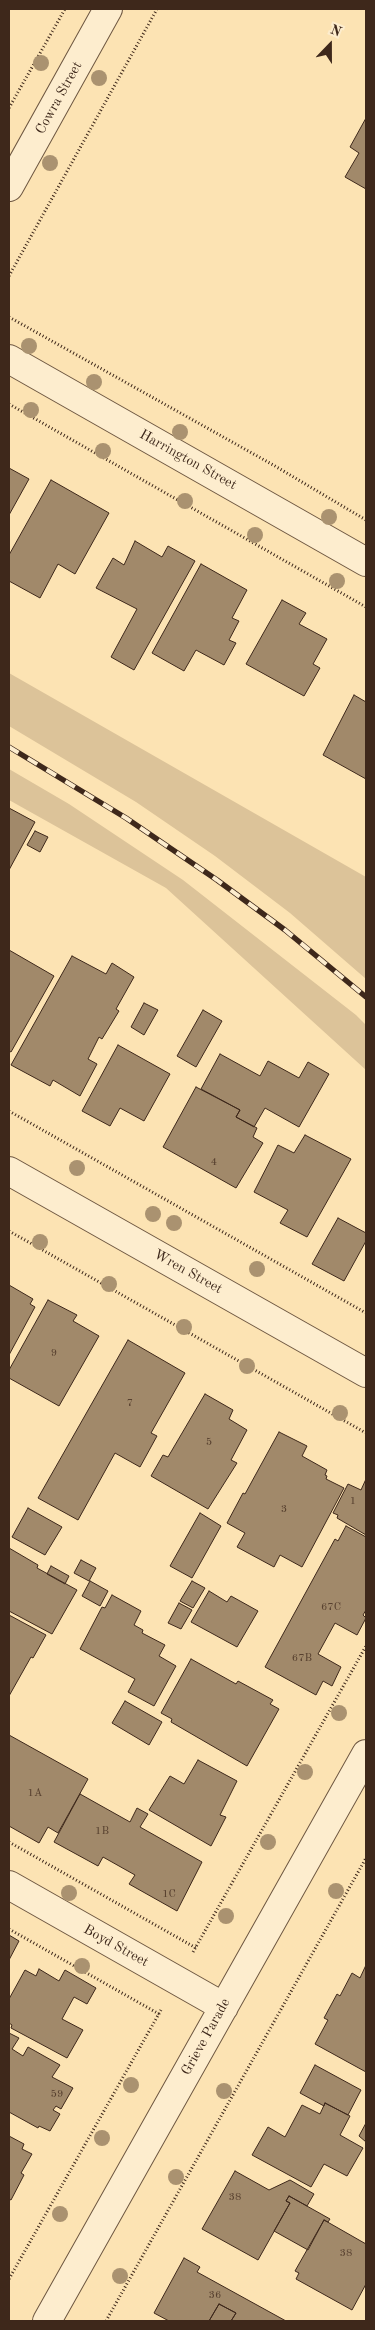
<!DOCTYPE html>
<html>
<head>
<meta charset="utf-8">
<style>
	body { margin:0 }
	#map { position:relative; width:375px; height:2330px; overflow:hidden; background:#fce3b3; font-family:"Old Standard TT",serif }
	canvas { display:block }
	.frame { position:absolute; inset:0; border:10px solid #3e281b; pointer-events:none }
	.north { position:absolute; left:305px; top:20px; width:50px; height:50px; -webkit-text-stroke:4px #fdedce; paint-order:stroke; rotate:22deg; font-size:14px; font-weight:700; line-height:20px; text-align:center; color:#3e281b }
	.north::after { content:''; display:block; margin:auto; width:18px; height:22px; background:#3e281b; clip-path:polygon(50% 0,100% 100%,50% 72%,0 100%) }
</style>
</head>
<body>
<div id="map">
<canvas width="375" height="2330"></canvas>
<div class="frame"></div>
<div class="north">N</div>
</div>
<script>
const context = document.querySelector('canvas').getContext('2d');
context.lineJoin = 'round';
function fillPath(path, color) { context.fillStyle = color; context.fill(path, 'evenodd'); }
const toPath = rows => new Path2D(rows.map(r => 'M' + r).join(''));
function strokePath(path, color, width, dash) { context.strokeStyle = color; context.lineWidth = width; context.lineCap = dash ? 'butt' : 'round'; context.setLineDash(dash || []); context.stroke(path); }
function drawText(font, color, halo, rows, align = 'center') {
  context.font = font + ' "Old Standard TT",serif'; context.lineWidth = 4; context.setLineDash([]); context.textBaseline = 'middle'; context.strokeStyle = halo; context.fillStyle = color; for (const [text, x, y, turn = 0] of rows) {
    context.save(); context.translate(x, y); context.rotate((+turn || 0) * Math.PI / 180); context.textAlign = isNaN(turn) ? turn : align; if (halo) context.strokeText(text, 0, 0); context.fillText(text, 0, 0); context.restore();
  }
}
fillPath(toPath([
	[9,673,366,877,366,979,290,913,215,856,136,802,9,726],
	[9,769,69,804,183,880,356,1015,366,1025,366,1070,166,888,9,800]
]), '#dcc399');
const building = toPath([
	[366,118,366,189,345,177,359,153,350,147,366,118],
	[9,468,29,479,9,515,9,468],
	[51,480,109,513,75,574,58,564,40,598,9,581,9,555,51,480],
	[135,541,162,557,168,546,195,561,134,670,111,657,137,609,96,588,113,558,124,565,135,541],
	[201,564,247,590,232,618,239,621,229,640,236,643,224,665,196,650,184,671,152,653,201,564],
	[282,600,306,613,299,624,327,639,313,664,320,668,304,696,246,664,282,600],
	[354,695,366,702,366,779,323,755,354,695],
	[9,808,35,822,9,870,9,808],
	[35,831,48,837,40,852,27,845,35,831],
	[9,950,54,976,11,1052,9,1051,9,950],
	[72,956,106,974,112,963,134,977,116,1009,119,1011,102,1039,99,1037,88,1059,97,1064,80,1096,53,1080,50,1086,11,1065,72,956],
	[144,1003,158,1010,144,1035,131,1027,144,1003],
	[203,1010,222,1021,196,1067,177,1056,203,1010],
	[118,1045,170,1074,144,1121,120,1108,110,1126,82,1111,118,1045],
	[220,1054,260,1076,268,1061,299,1078,308,1062,329,1074,299,1127,265,1108,254,1127,236,1117,240,1110,201,1089,220,1054],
	[196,1087,240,1110,236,1117,257,1128,253,1137,263,1143,236,1188,163,1147,196,1087],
	[305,1135,351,1159,307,1237,280,1223,288,1210,254,1192,278,1145,294,1153,305,1135],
	[338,1218,366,1233,366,1241,344,1281,312,1264,338,1218],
	[9,1285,33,1299,30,1304,35,1307,9,1355,9,1285],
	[48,1300,77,1315,73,1321,99,1336,59,1406,9,1378,9,1370,48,1300],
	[128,1340,185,1373,151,1433,157,1436,140,1467,115,1453,78,1520,38,1498,128,1340],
	[205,1394,233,1410,229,1419,247,1430,231,1460,237,1463,208,1509,151,1476,163,1455,168,1457,205,1394],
	[279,1432,307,1446,302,1456,327,1470,325,1475,327,1476,326,1479,344,1488,302,1567,280,1555,274,1567,237,1547,245,1533,227,1523,243,1493,245,1494,279,1432],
	[366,1479,366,1535,337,1518,338,1515,333,1513,348,1484,361,1490,366,1479],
	[28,1508,62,1527,45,1555,12,1537,28,1508],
	[200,1513,221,1526,192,1578,170,1566,200,1513],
	[346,1526,366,1537,366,1610,363,1615,366,1618,357,1635,335,1623,318,1654,341,1667,332,1686,323,1681,316,1695,265,1667,335,1539,338,1541,346,1526],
	[9,1548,38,1565,37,1568,77,1590,52,1634,9,1611,9,1548],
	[81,1560,96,1568,89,1581,74,1573,81,1560],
	[51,1566,69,1576,65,1584,47,1574,51,1566],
	[90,1581,108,1591,100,1606,82,1596,90,1581],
	[192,1581,205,1588,193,1608,180,1601,192,1581],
	[209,1591,227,1602,231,1596,258,1611,237,1647,191,1622,209,1591],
	[112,1595,141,1611,134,1625,143,1630,142,1633,165,1645,159,1656,176,1666,154,1706,128,1692,135,1679,80,1649,102,1607,105,1608,112,1595],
	[179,1603,192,1610,181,1629,168,1623,179,1603],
	[9,1615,46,1635,33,1658,31,1657,9,1696,9,1615],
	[191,1659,236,1684,238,1681,273,1700,270,1704,279,1709,247,1766,171,1722,172,1719,161,1713,191,1659],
	[125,1701,162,1722,149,1745,112,1723,125,1701],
	[9,1735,88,1779,58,1833,48,1827,39,1843,9,1826,9,1735],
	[198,1760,237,1781,220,1815,226,1817,211,1846,149,1810,170,1776,184,1784,198,1760],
	[80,1794,130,1822,137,1808,148,1814,140,1827,202,1862,177,1911,129,1884,135,1875,103,1857,98,1866,54,1842,80,1794],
	[9,1935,19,1941,9,1960,9,1935],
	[366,1965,366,2072,315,2044,328,2020,324,2018,337,1994,340,1996,352,1973,360,1978,366,1965],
	[39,1969,59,1981,65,1970,96,1988,87,2004,74,1997,62,2019,83,2030,67,2058,11,2028,12,2025,9,2023,9,1999,25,1970,36,1976,39,1969],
	[9,2033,19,2038,12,2049,23,2056,28,2047,60,2065,52,2077,73,2088,61,2109,56,2106,53,2110,60,2114,50,2131,39,2126,38,2128,9,2112,9,2033],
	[315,2065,361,2090,348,2115,325,2103,324,2106,300,2093,315,2065],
	[325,2103,350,2116,340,2135,363,2148,347,2176,324,2164,311,2187,252,2155,268,2127,285,2137,302,2105,320,2114,325,2103],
	[366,2123,366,2142,359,2136,366,2123],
	[9,2136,24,2144,22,2149,32,2154,21,2173,24,2175,11,2200,9,2199,9,2136],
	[235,2171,269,2190,290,2180,314,2194,307,2206,289,2196,286,2201,290,2203,258,2260,202,2229,235,2171],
	[289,2196,330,2219,328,2222,324,2220,308,2250,274,2231,290,2203,286,2201,289,2196],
	[324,2220,366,2244,366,2284,352,2310,296,2279,299,2273,295,2271,324,2220],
	[184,2258,200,2267,197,2272,286,2321,231,2321,236,2313,219,2304,209,2321,169,2321,154,2313,184,2258],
	[219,2304,236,2313,231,2321,209,2321,219,2304]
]);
fillPath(building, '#a1896a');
strokePath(building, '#3e281b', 1);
const minor = toPath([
	[9,187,108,9],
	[9,359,366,562],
	[9,1171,366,1373],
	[9,1885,224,2007],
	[47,2321,366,1754]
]);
strokePath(minor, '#6e5741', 30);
strokePath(toPath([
	[9,108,65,9],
	[9,276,157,9],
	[9,317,275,466,366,520],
	[9,404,366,607],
	[9,1111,366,1313],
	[9,1231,366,1433],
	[9,1842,196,1948],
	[9,1929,159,2014],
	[193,1952,366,1646],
	[9,2279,161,2010],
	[106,2321,366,1858]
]), '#3e281b', 3, [1, 2.5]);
strokePath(minor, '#fdedce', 28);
const rail = toPath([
	[9,747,126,818,217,880,285,930,366,997]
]);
strokePath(rail, '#3e281b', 5.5);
strokePath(rail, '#fdedce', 4, [11]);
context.fillStyle = '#aa9270';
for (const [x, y] of [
	[41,63],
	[99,78],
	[50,163],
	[29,346],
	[94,382],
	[31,410],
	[180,432],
	[103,451],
	[185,501],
	[329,517],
	[255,535],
	[337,581],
	[77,1168],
	[153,1214],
	[174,1223],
	[40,1242],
	[257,1269],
	[109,1284],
	[184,1327],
	[247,1366],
	[340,1413],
	[339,1713],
	[305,1772],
	[268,1842],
	[336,1891],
	[69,1893],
	[226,1916],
	[82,1966],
	[131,2085],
	[224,2091],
	[102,2138],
	[176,2177],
	[60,2214],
	[120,2276]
]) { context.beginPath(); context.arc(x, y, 8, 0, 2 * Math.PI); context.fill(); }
drawText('11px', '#57402f', null, [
	["4",214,1162],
	["9",54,1353],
	["7",130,1403],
	["5",209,1442],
	["1",353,1501],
	["3",284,1509],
	["67C",331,1607],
	["67B",302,1658],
	["1A",35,1793],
	["1B",102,1831],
	["1C",169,1894],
	["59",57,2094],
	["38",235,2197],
	["38",346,2253],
	["36",215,2295]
]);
drawText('14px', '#3e281b', '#fdedce', [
	["Cowra Street",59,98,-61],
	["Harrington Street",188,460,29],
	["Wren Street",188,1272,29],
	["Boyd Street",116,1946,29],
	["Grieve Parade",206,2037,-61]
]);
</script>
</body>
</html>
